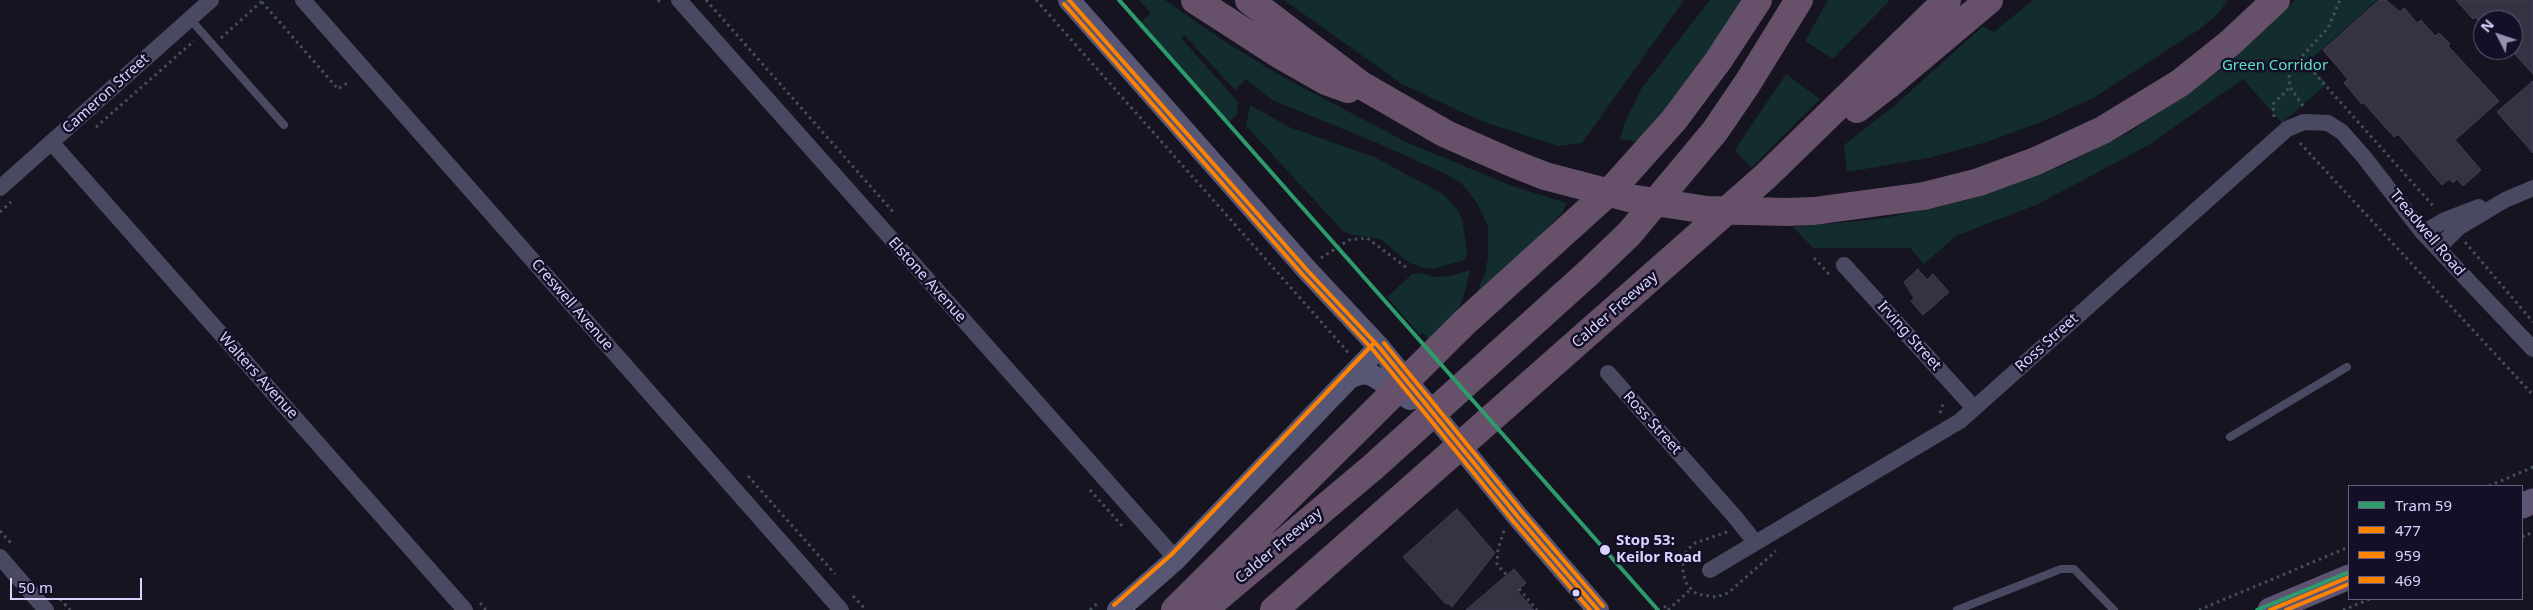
<!DOCTYPE html>
<html>
<head>
<meta charset="utf-8">
<style>
	body { margin:0 }
	#map { position:relative; width:2533px; height:610px; overflow:hidden; background:#161421; font-family:"Noto Sans",sans-serif }
	canvas { display:block }
	.legend { position:absolute; left:2348px; top:485px; width:175px; height:115px; box-sizing:border-box; background:#130f26; border:1px solid #625e7d; margin:0; padding:6px 9px; list-style:none; font-size:15px; color:#d9d4ff }
	.legend li { display:flex; align-items:center; gap:10px; height:25px }
	.legend b { width:25px; border:1px solid #625e7d }
	.north { position:absolute; left:2473px; top:10px; width:50px; height:50px; box-sizing:border-box; background:#130f26; border:1px solid #625e7d; border-radius:50%; rotate:311deg; font-size:14px; font-weight:700; line-height:20px; text-align:center; color:#d9d4ff }
	.north::after { content:''; display:block; margin:auto; width:18px; height:22px; background:#9591b1; clip-path:polygon(50% 0,100% 100%,50% 72%,0 100%) }
	.scale { position:absolute; left:10px; top:578px; width:132px; height:22px; box-sizing:border-box; border:2px solid #d9d4ff; border-top:0; padding-left:6px; font-size:15px; line-height:18px; white-space:nowrap; color:#d9d4ff; -webkit-text-stroke:4px #130f26; paint-order:stroke }
</style>
</head>
<body>
<div id="map">
<canvas width="2533" height="610"></canvas>
<ul class="legend">
<li><b style="height:6px;background:#2d9b6c"></b>Tram 59</li>
<li><b style="height:6px;background:#ff8200"></b>477</li>
<li><b style="height:6px;background:#ff8200"></b>959</li>
<li><b style="height:6px;background:#ff8200"></b>469</li>
</ul>
<div class="north">N</div>
<div class="scale">50 m</div>
</div>
<script>
const context = document.querySelector('canvas').getContext('2d');
context.lineJoin = 'round';
function fillPath(path, color) { context.fillStyle = color; context.fill(path, 'evenodd'); }
const toPath = rows => new Path2D(rows.map(r => 'M' + r).join(''));
function strokePath(path, color, width, dash) { context.strokeStyle = color; context.lineWidth = width; context.lineCap = dash ? 'butt' : 'round'; context.setLineDash(dash || []); context.stroke(path); }
function drawText(font, color, halo, rows, align = 'center') {
  context.font = font + ' "Noto Sans",sans-serif'; context.lineWidth = 5; context.setLineDash([]); context.textBaseline = 'middle'; context.strokeStyle = halo; context.fillStyle = color; for (const [text, x, y, turn = 0] of rows) {
    context.save(); context.translate(x, y); context.rotate((+turn || 0) * Math.PI / 180); context.textAlign = isNaN(turn) ? turn : align; if (halo) context.strokeText(text, 0, 0); context.fillText(text, 0, 0); context.restore();
  }
}
fillPath(toPath([
	[1139,0,1165,0,1224,41,1281,76,1408,143,1515,187,1567,203,1562,213,1470,309,1485,273,1488,258,1488,226,1477,203,1462,184,1446,174,1382,145,1272,100,1246,79,1235,90,1184,35,1181,38,1238,102,1237,115,1228,123,1137,25,1151,13],
	[1284,0,1684,0,1582,143,1558,146,1481,121,1402,84],
	[1710,0,1752,0,1644,143,1620,139,1625,122,1641,89],
	[1828,0,1890,0,1833,59,1805,41],
	[2033,0,2228,0,2217,15,2198,30,2095,97,2041,122,1987,142,1929,158,1847,172,1844,145,1894,106,1983,26,1994,32],
	[2295,0,2377,0,2308,62,2327,84,2282,123,2243,79,2147,146,2036,205,1956,236,1924,264,1910,248,1813,248,1793,227,1878,219,1940,207,1993,192,2066,164,2128,133,2225,67],
	[1786,74,1820,99,1751,168,1735,150],
	[1250,105,1289,127,1374,157,1443,194,1457,209,1462,219,1467,251,1465,260,1433,269,1425,268,1409,263,1381,239,1352,235,1343,231,1246,126],
	[1470,270,1463,299,1453,320,1431,342,1423,333,1420,335,1387,297,1412,274,1421,273,1434,277,1450,276]
]), '#132c2d');
const building = toPath([
	[2379,0,2386,0,2400,12,2404,8,2417,23,2421,20,2435,36,2439,33,2450,44,2448,46,2499,101,2455,140,2481,170,2463,186,2457,179,2453,183,2449,179,2442,185,2398,134,2394,137,2363,102,2362,104,2344,83,2348,79,2323,50,2379,0],
	[2456,0,2533,0,2533,74,2513,52,2513,20,2485,20,2483,18,2483,26,2475,17,2473,19,2456,0],
	[2533,81,2533,153,2497,112,2533,81],
	[1918,269,1927,280,1933,274,1949,292,1923,315,1911,301,1914,298,1904,282,1918,269],
	[1457,509,1495,553,1452,607,1448,603,1446,604,1403,557,1457,509],
	[1514,569,1526,583,1517,591,1534,610,1466,610,1514,569]
]);
fillPath(building, '#343243');
strokePath(building, '#433f54', 1);
strokePath(toPath([
	[658,0,662,5],
	[706,0,894,213],
	[1036,0,1347,351,1346,354],
	[262,2,338,89,350,81],
	[221,38,262,1],
	[2301,58,2435,208],
	[2303,106,2290,87,2289,77,2293,66,2328,28,2340,0],
	[2274,117,2273,104,2290,87],
	[96,127,194,41],
	[2300,143,2533,395],
	[0,212,11,202],
	[2465,242,2533,322],
	[1321,258,1349,240,1367,238,1407,268],
	[1814,258,1829,274],
	[1940,413,1943,404,1946,402],
	[748,476,835,574],
	[2489,486,2533,467],
	[1090,490,1124,528],
	[0,531,11,543],
	[1504,531,1498,549,1497,565,1507,575],
	[1727,532,1695,543,1687,550,1683,560,1683,573,1687,585,1697,594,1716,597,1728,593,1776,551],
	[2522,537,2533,532],
	[1519,589,1537,610],
	[853,596,866,610],
	[60,599,70,610],
	[480,603,486,610],
	[1664,606,1668,610],
	[1090,610,1099,602],
	[1668,610,1691,589],
	[2199,610,2349,547],
	[2343,610,2370,599]
]), '#44505f', 3, [2.5, 4]);
strokePath(toPath([
	[190,19,284,125],
	[2230,437,2347,367],
	[1957,610,2061,569,2074,569,2114,610]
]), '#4a4962', 8);
strokePath(toPath([
	[303,0,841,610],
	[679,0,1176,559],
	[51,142,465,610],
	[0,188,211,0],
	[2423,233,2445,220,2479,207],
	[2438,248,2458,228,2505,200,2533,188],
	[1844,265,1974,408],
	[1608,373,1735,517,1755,542],
	[0,557,46,610],
	[1710,570,1960,421,2287,129,2304,122,2328,123,2342,132,2364,157,2423,233,2533,349]
]), '#4a4962', 16);
strokePath(toPath([
	[1069,0,1307,270,1379,347,1518,517,1598,610],
	[1349,378,1362,373,1372,375,1410,399],
	[1118,610,1176,559,1379,347]
]), '#575674', 22);
strokePath(toPath([
	[2522,506,2533,501],
	[2270,610,2349,577]
]), '#5e5373', 25);
strokePath(toPath([
	[1195,0,1277,53,1326,81,1348,89],
	[1249,0,1361,85,1446,134,1512,163,1545,176,1629,198,1707,210,1787,212,1814,211,1924,196,1979,182,2036,161,2103,130,2180,83,2230,43,2276,0],
	[1857,109,1888,85,1989,0],
	[1175,610,1465,322,1613,188,1674,120,1718,61,1758,0],
	[1203,610,1373,467,1586,275,1629,234,1715,131,1747,84,1799,0],
	[1274,610,1767,175,1947,0]
]), '#67516a', 28);
strokePath(toPath([
	[1069,0,1307,270,1379,347,1518,517,1598,610],
	[2270,610,2349,577]
]), '#ff8200', 4);
strokePath(toPath([
	[1064,4,1302,274,1374,351,1513,521,1590,610],
	[2286,610,2349,584]
]), '#ff8200', 4);
strokePath(toPath([
	[1384,343,1523,513,1603,606],
	[1114,605,1172,554,1374,343]
]), '#ff8200', 4);
strokePath(toPath([
	[1119,0,1658,610],
	[2257,610,2349,572]
]), '#2d9b6c', 4);
for (const [x, y, r, color] of [
	[1605,550,6,"#d9d4ff"],
	[1576,593,4.5,"#d9d4ff"]
]) { const dot = new Path2D(); dot.arc(x, y, r, 0, 2 * Math.PI); context.fillStyle = color; context.fill(dot); strokePath(dot, '#130f26', 2); }
drawText('15px', '#5fe0c0', '#130f26', [
	["Green Corridor",2275,66]
]);
drawText('15px', '#d9d4ff', '#130f26', [
	["Cameron Street",106,94,-42],
	["Treadwell Road",2427,233,50],
	["Elstone Avenue",927,280,48],
	["Creswell Avenue",572,305,49],
	["Calder Freeway",1615,310,-41],
	["Irving Street",1909,336,48],
	["Ross Street",2047,343,-42],
	["Walters Avenue",258,376,48],
	["Ross Street",1652,423,48],
	["Calder Freeway",1279,546,-40]
]);
drawText('bold 15px', '#d9d4ff', '#130f26', [
	["Stop 53:",1616,541],
	["Keilor Road",1616,558]
], 'left');
</script>
</body>
</html>
